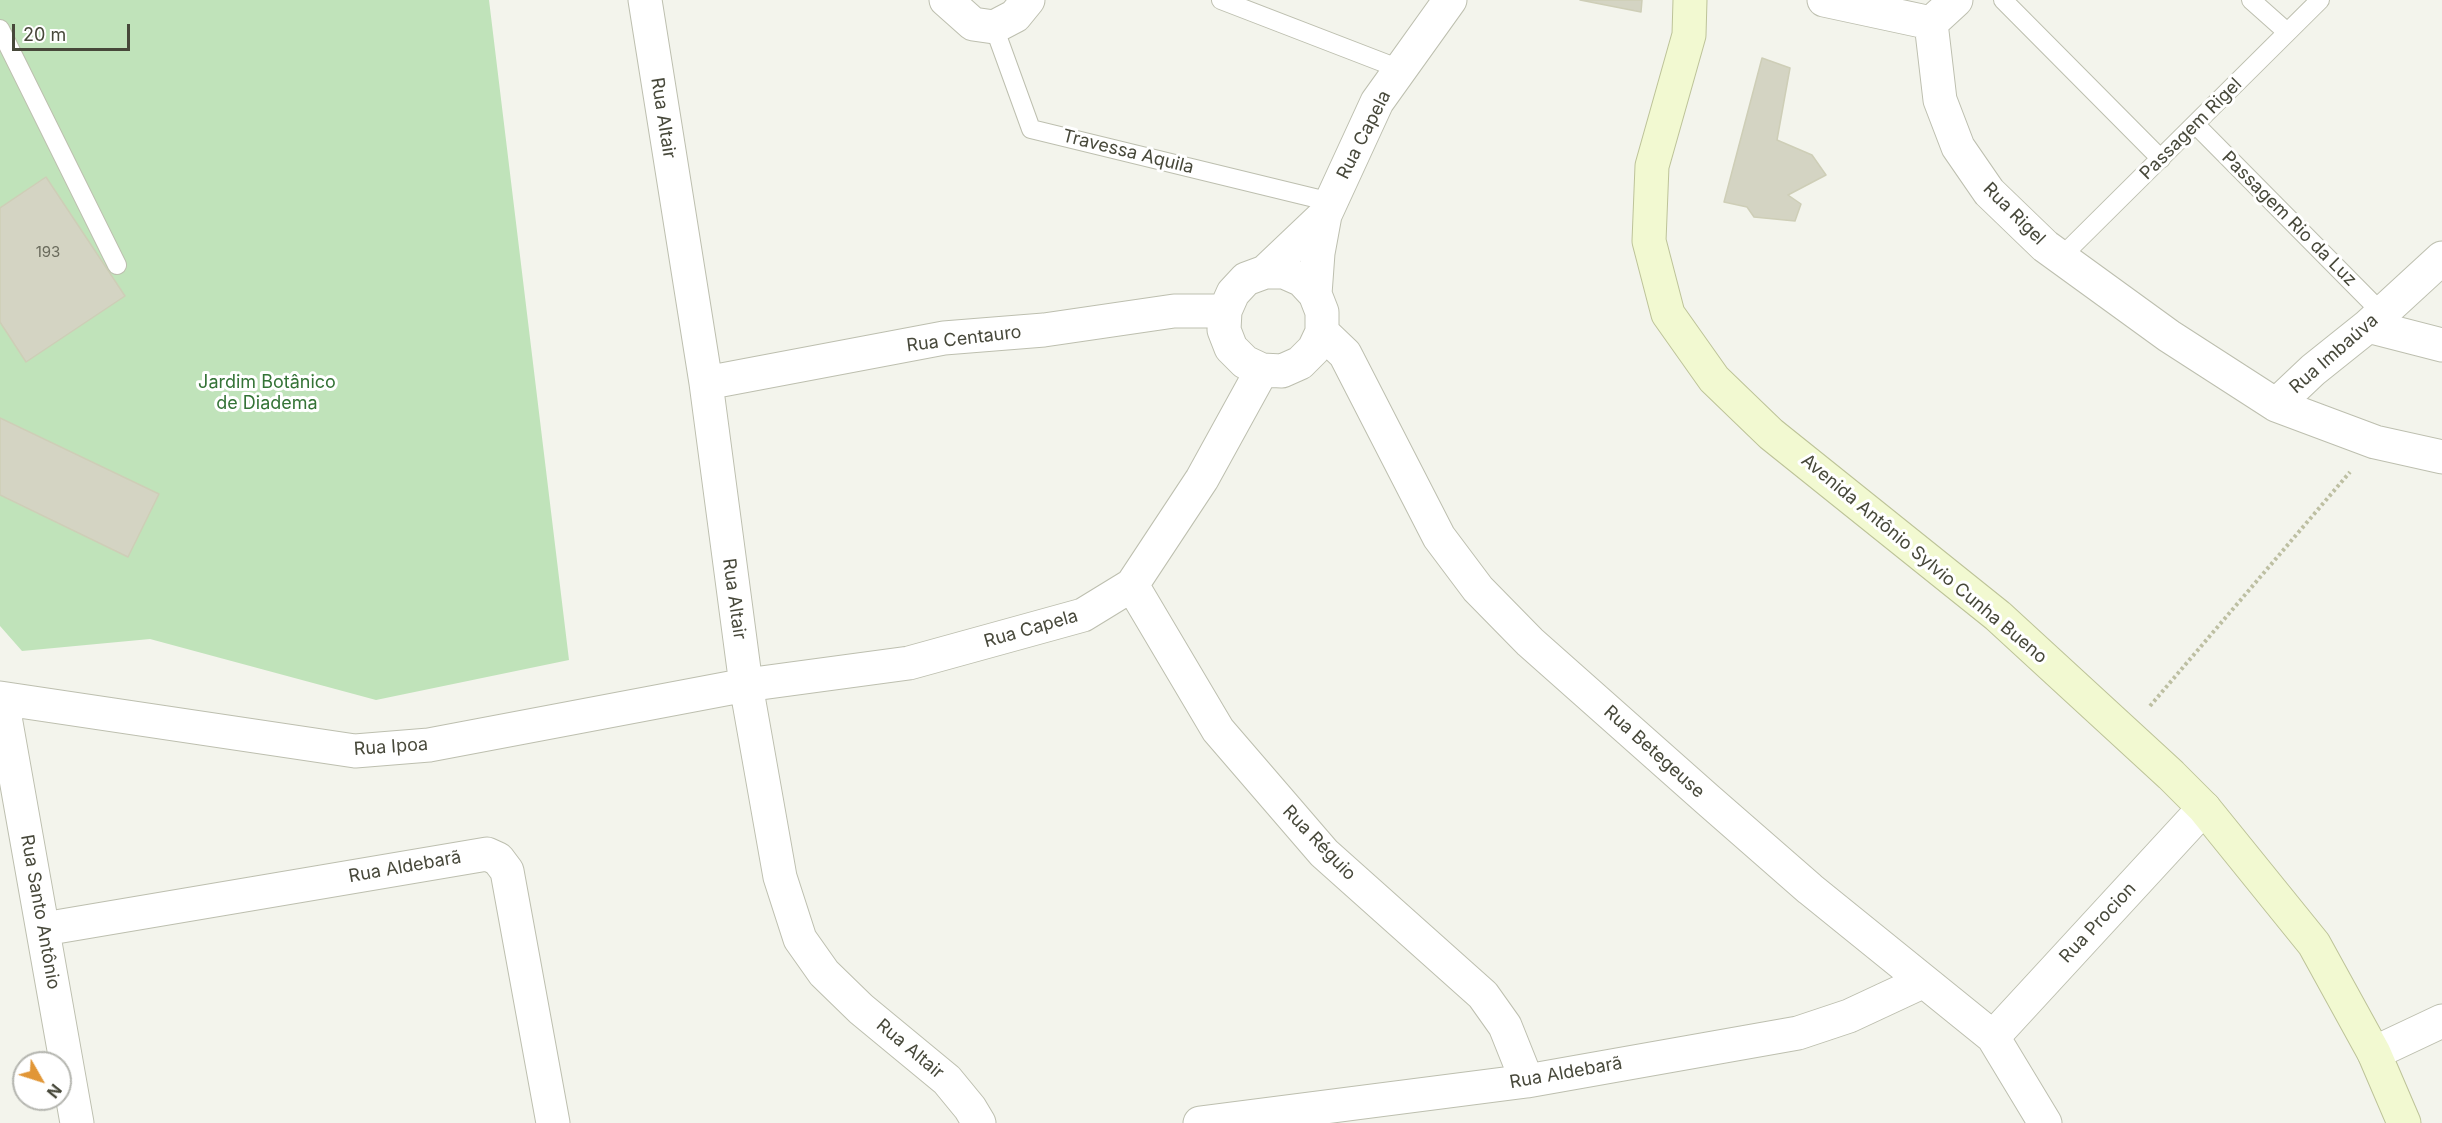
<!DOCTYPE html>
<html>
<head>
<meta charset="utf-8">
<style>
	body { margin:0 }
	#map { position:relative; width:2442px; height:1123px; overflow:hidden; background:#f3f4ec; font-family:Inter,sans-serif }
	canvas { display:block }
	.north { position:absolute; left:12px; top:1051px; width:60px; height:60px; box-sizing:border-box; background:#fff; border:2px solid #b5b6b0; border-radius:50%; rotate:129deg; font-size:16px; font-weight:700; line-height:24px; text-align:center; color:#47483a }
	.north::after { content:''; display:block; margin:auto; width:21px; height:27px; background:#e19636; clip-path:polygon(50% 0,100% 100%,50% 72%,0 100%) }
	.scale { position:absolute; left:12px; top:24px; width:118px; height:27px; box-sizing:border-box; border:3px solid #47483a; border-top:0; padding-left:8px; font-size:18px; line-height:21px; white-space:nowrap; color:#47483a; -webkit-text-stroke:4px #fff; paint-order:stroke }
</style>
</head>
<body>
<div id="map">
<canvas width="2442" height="1123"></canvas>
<div class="north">N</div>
<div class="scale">20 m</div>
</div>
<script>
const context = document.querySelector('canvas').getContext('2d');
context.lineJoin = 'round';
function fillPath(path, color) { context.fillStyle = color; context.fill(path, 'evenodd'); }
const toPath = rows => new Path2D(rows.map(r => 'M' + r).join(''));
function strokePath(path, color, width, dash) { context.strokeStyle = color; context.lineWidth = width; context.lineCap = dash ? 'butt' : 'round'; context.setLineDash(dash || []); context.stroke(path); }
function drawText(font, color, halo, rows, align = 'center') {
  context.font = font + ' Inter,sans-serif'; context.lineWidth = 6; context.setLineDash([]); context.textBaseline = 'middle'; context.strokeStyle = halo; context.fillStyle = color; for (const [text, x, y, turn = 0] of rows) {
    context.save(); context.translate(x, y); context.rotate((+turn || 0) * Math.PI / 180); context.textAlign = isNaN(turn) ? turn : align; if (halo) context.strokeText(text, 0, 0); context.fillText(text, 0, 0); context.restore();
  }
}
fillPath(toPath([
	[0,0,489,0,569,660,376,700,150,639,22,651,0,626]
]), '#c0e3ba');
const building = toPath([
	[1580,0,1642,0,1641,12,1580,0],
	[1762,58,1790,68,1777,140,1812,155,1826,175,1788,195,1801,204,1795,221,1754,217,1747,207,1724,202,1762,58],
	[46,177,125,296,26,362,0,322,0,208,46,177],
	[0,418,159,494,128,557,0,495,0,418]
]);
fillPath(building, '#d4d4c3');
strokePath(building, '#ceceb7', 1.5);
const lane = toPath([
	[1221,0,1400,69],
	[2003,0,2161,159],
	[2251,0,2287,32],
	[994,27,1031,129,1331,202],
	[0,29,117,265],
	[2195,124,2382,313],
	[2061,257,2320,0]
]);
const street = toPath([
	[645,0,706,383,746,685,780,877,800,939,824,973,861,1009,947,1080,970,1108,979,1123],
	[946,0,973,24,994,27,1015,16,1028,0],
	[1824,0,1931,23,1940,100,1958,147,1989,192,2045,246,2169,336,2276,405],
	[1931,23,1956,0],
	[2442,258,2368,326,2313,370,2276,405,2375,442,2442,457],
	[1265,272,1325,215],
	[1315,294,1302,280,1284,272,1265,272,1246,279,1233,293,1225,311,1224,330,1231,348,1245,362,1262,370,1282,371,1300,363,1314,349,1322,332,1322,312,1315,294,1318,253,1325,215,1377,102,1450,0],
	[2368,326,2442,345],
	[1322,332,1345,354,1439,537,1478,589,1530,642,1707,799,1810,889,1993,1037,2045,1123],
	[706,383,944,338,1044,330,1174,311,1225,311],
	[1132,585,1218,730,1324,853,1483,995,1505,1026,1527,1081],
	[0,698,355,751,429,745,746,685,909,663,1083,615,1132,585,1202,479,1262,370],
	[2,700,77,1123],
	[44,929,487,854,498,859,507,871,553,1123],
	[1993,1037,2204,808],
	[2374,1053,2442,1021],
	[1200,1123,1527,1081,1798,1033,1849,1016,1922,982]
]);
const secondary = toPath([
	[1690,0,1689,35,1652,166,1649,241,1668,314,1714,379,1771,434,1998,616,2171,775,2204,808,2314,944,2374,1053,2404,1123]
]);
strokePath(lane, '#bdbfaf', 20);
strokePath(street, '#bdbfaf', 35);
strokePath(secondary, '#bdc398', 35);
strokePath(toPath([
	[2150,706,2350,472]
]), '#bdbfa2', 4, [3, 3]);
strokePath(lane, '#fff', 18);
strokePath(street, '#fff', 33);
strokePath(secondary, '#f2f9d1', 33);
drawText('15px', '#6a6b5c', null, [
	["193",48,252]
]);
drawText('18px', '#47483a', '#fff', [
	["Rua Altair",663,118,81],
	["Passagem Rigel",2191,129,-45],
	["Rua Capela",1364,135,-63],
	["Travessa Aquila",1128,152,14],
	["Rua Rigel",2014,214,45],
	["Passagem Rio da Luz",2289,219,45],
	["Rua Centauro",964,339,-7],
	["Rua Imbaúva",2334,354,-41],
	["Avenida Antônio Sylvio Cunha Bueno",1924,559,40],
	["Rua Altair",734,599,82],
	["Rua Capela",1031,629,-16],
	["Rua Ipoa",391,747,-4],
	["Rua Betegeuse",1654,752,42],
	["Rua Réguio",1319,843,46],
	["Rua Aldebarã",405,867,-10],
	["Rua Santo Antônio",40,912,80],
	["Rua Procion",2098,923,-47],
	["Rua Altair",910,1049,40],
	["Rua Aldebarã",1566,1073,-10]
]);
drawText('18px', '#347336', '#fff', [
	["Jardim Botânico",267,383],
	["de Diadema",267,404]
]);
</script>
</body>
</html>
